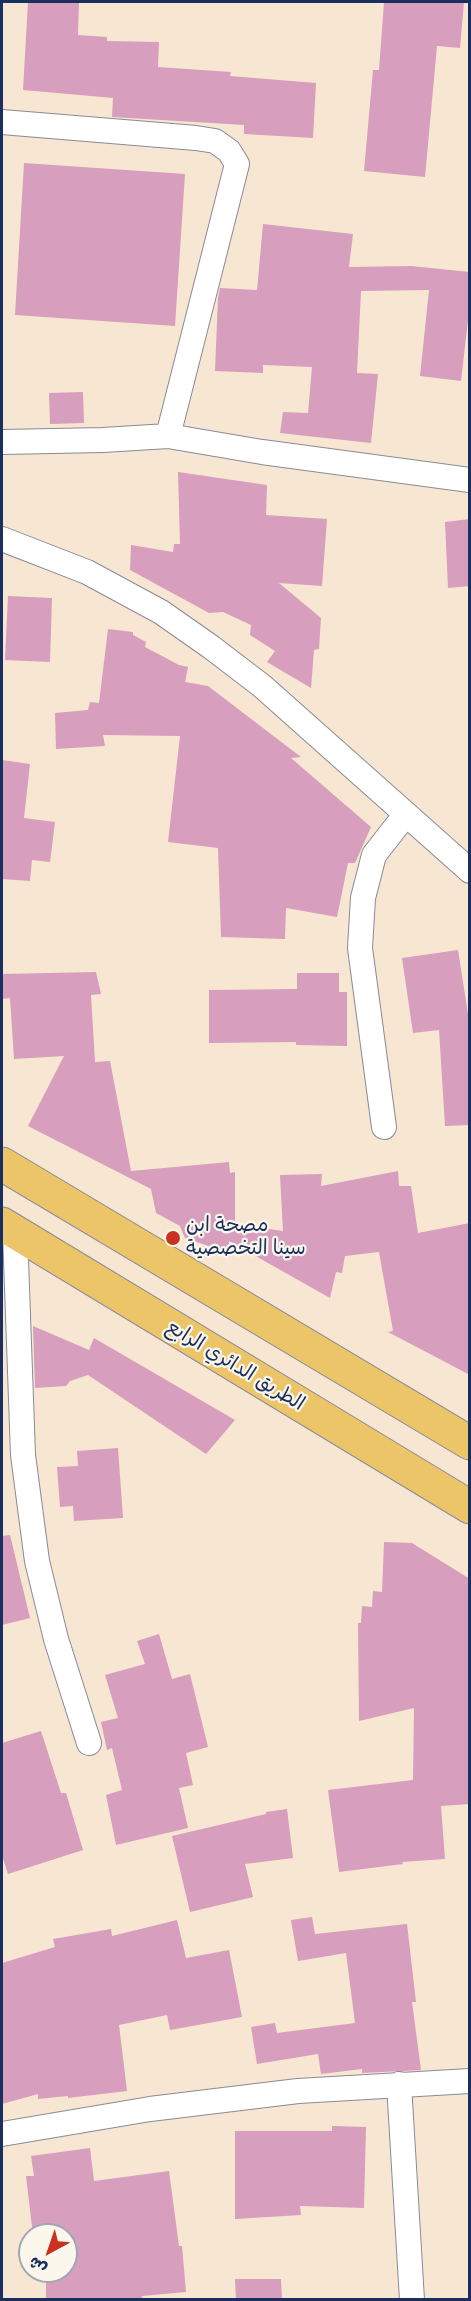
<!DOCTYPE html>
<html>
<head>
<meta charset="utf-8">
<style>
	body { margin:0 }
	#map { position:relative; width:471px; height:2301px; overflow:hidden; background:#f7e6d1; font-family:Sriracha,"Playpen Sans Arabic",sans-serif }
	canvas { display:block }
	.frame { position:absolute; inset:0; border:3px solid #1b2f5e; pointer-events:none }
	.north { position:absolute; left:18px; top:2223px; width:60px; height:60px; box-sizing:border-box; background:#fbf7ec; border:2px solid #a1a7b3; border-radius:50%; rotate:220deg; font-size:16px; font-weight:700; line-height:24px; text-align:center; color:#1b2f5e }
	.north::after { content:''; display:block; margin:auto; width:21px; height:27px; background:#c8321e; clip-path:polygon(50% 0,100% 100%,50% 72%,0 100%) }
</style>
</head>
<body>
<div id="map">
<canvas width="471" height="2301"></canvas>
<div class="frame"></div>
<div class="north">ش</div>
</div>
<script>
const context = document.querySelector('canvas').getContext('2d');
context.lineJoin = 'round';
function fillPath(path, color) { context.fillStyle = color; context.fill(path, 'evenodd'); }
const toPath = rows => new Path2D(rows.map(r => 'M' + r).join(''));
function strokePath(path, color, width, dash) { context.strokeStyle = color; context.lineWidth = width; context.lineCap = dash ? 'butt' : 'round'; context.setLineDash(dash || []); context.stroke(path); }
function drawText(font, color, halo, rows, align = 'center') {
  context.font = font + ' Sriracha,"Playpen Sans Arabic",sans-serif'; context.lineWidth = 4.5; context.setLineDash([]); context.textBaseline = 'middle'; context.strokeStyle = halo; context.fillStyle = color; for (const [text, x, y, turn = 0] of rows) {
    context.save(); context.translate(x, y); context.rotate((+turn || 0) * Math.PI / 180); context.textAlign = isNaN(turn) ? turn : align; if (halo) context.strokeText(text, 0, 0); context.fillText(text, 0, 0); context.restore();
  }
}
fillPath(toPath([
	[28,2,79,2,78,35,107,37,107,41,159,42,158,67,231,72,230,76,316,83,313,138,244,134,244,125,112,117,113,98,23,90],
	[384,2,464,2,460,48,437,46,425,177,364,171,373,70,379,70],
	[24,163,185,174,175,326,15,315],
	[263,224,353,234,349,267,411,266,470,272,470,303,461,381,420,376,429,290,361,291,357,373,378,374,371,443,280,433,283,412,308,413,312,367,263,365,263,373,215,371,218,298,220,288,257,290],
	[83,392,84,423,50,424,49,393],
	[178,472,267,485,266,515,327,519,322,586,279,583,321,618,319,649,314,650,311,688,267,662,275,651,250,635,251,625,223,612,209,613,130,570,131,545,173,552,174,544,180,544],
	[470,519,470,586,448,588,445,522],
	[8,596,52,598,50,662,5,660],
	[108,629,133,632,133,635,146,642,145,647,179,665,188,667,185,682,208,686,301,757,291,758,371,827,355,863,348,863,337,917,286,908,285,939,221,937,218,848,168,842,180,736,103,735,105,746,56,749,55,713,88,710,90,702,99,703],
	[2,760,30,764,24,818,55,822,50,862,32,860,30,881,2,879],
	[458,950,470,1027,470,1125,445,1126,439,1030,413,1033,402,958],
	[96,972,101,994,91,995,95,1062,110,1061,131,1171,229,1162,230,1173,235,1172,235,1224,283,1231,280,1175,322,1174,321,1186,398,1171,399,1186,411,1186,418,1233,470,1223,470,1375,388,1332,393,1331,379,1252,345,1256,342,1273,336,1272,330,1298,229,1241,229,1253,185,1238,180,1226,156,1213,151,1189,28,1126,64,1056,14,1059,10,998,2,999,2,974],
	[297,973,339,973,339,992,347,992,347,1046,296,1045,296,1042,209,1043,209,990,297,989],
	[33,1326,89,1350,94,1338,235,1420,206,1454,88,1375,70,1381,66,1386,35,1388],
	[118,1448,123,1518,74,1521,73,1506,60,1507,57,1467,78,1466,77,1451],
	[10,1535,30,1618,2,1625,2,1536],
	[384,1542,412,1543,470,1579,470,1804,441,1806,445,1859,402,1862,403,1864,339,1872,328,1790,413,1780,414,1708,359,1721,358,1623,361,1623,362,1606,372,1607,373,1591,382,1592],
	[159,1634,172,1679,190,1674,208,1747,186,1753,193,1785,179,1788,188,1828,116,1845,106,1795,122,1790,112,1748,107,1750,101,1722,118,1718,105,1675,145,1664,137,1641],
	[41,1731,61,1793,66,1793,83,1850,8,1874,2,1855,2,1743],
	[287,1809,293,1858,245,1864,253,1897,190,1912,172,1836,266,1814,266,1812],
	[312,1917,315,1934,407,1924,416,2002,412,2002,421,2070,362,2073,362,2069,321,2074,318,2054,257,2064,251,2027,275,2023,277,2033,355,2023,346,1953,298,1961,291,1920],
	[177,1920,186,1958,229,1950,242,2017,170,2030,167,2015,119,2025,127,2091,68,2098,68,2096,38,2099,38,2094,2,2104,2,1963,55,1947,53,1939,111,1929,112,1936],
	[332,2126,366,2127,364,2208,300,2206,301,2215,235,2219,235,2131,332,2131],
	[90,2148,94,2181,169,2171,179,2246,182,2246,186,2292,142,2296,142,2300,46,2300,46,2271,66,2271,66,2235,33,2235,26,2176,34,2176,31,2156],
	[235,2279,281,2279,282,2300,236,2300]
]), '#d89ebd');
const minor = toPath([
	[2,122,196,138,215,141,229,151,237,164,168,436],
	[2,442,103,440,168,436,262,452,470,480],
	[2,539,87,572,161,612,211,647,262,686,470,871],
	[384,1127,360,948,363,898,374,855,406,814],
	[15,1232,23,1455,37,1561,56,1639,89,1743],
	[399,2084,412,2300],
	[2,2134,150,2109,298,2091,470,2081]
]);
const primary = toPath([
	[2,1164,470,1443],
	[2,1224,470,1507]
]);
strokePath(minor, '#898a98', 26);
strokePath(primary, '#898a98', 35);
strokePath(minor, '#fff', 24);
strokePath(primary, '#edc569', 33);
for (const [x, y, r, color] of [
	[173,1238,8,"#c8321e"]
]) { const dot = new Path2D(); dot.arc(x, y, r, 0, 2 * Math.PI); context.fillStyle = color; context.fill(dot); strokePath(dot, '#fbf7ec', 2); }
drawText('20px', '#1b2f5e', '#fbf7ec', [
	["مصحة ابن",186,1226],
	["سينا التخصصية",186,1249]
], 'left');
drawText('20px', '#1b2f5e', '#fbf7ec', [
	["الطريق الدائري الرابع",235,1366,31]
]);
</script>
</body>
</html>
